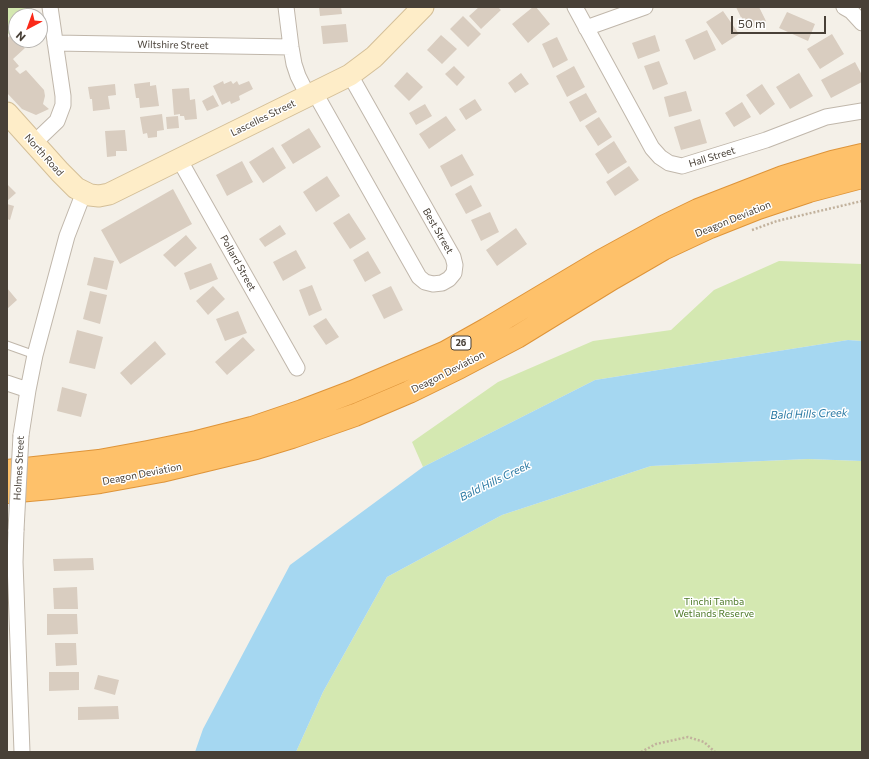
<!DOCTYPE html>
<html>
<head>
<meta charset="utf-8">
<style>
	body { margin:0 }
	#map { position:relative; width:869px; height:759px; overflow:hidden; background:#f4f0e8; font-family:Commissioner,sans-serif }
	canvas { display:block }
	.frame { position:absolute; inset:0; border:8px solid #484037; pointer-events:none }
	.north { position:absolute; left:8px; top:8px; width:40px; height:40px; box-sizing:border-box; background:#fff; border:1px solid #b6b3af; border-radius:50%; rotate:221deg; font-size:11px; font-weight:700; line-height:16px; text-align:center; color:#484037 }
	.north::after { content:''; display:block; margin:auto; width:14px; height:18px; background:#fa2919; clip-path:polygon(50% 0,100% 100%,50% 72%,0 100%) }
	.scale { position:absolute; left:731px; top:16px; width:95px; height:18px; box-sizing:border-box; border:2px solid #484037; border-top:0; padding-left:5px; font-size:12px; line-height:14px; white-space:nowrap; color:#484037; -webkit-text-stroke:3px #fff; paint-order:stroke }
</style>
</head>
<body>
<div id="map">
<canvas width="869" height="759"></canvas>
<div class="frame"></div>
<div class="north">N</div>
<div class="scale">50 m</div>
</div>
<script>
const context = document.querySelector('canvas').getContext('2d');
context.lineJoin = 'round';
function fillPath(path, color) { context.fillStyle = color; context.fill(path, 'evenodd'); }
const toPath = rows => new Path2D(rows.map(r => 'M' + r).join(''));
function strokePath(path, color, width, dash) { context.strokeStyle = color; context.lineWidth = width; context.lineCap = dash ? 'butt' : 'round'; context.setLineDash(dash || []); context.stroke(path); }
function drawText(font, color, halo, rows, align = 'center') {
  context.font = font + ' Commissioner,sans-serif'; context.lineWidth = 3; context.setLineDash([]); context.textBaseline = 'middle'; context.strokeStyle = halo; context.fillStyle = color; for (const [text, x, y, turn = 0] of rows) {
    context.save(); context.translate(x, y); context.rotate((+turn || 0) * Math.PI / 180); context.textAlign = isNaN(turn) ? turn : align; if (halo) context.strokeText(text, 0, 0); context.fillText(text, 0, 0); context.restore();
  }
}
fillPath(toPath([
	[7,7,32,7,32,12,27,16,16,16,16,27,7,35],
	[779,261,862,264,862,341,848,340,595,380,423,467,412,442,498,382,593,341,671,330,714,290],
	[808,459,862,461,862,752,296,752,323,692,387,577,502,515,651,466]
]), '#d4e8b1');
fillPath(toPath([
	[848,340,862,341,862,461,808,459,651,466,502,515,387,577,323,692,296,752,195,752,203,729,290,565,423,467,595,380]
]), '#a5d7f1');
fillPath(toPath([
	[319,7,341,7,342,14,320,16],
	[479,7,498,7,501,10,481,29,469,16],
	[533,7,536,7,550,24,528,43,512,24],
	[736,7,759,7,766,21,747,30],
	[723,11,739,34,722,45,706,22],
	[787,12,815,24,808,41,779,28],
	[463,16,481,34,468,47,450,29],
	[346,24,348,42,323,44,321,26],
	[707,30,716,50,694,60,685,40],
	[11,34,25,48,13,59,19,66,15,69,20,74,26,70,44,90,45,96,43,104,49,109,36,115,22,109,7,93,7,39],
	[832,34,844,54,820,69,807,49],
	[441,35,457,49,442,64,427,50],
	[655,35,660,51,638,59,632,43],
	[557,37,568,60,553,68,542,44],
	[659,61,668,84,653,90,644,66],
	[855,62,862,75,862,82,831,98,821,80],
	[454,66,465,77,457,86,445,74],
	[574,66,585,87,567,97,556,76],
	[407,72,423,87,409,101,394,86],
	[521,73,529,84,515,93,508,83],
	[799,73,813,96,790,109,776,87],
	[223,81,224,84,231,81,233,84,237,81,239,85,249,81,253,89,239,96,240,100,231,104,230,101,222,105,213,86],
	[150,82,150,86,156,85,159,106,140,108,139,98,136,98,134,84],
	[115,84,116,95,108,96,110,109,93,111,92,99,90,99,88,87],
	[762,84,775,104,760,115,746,95],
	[189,88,190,100,195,99,197,119,185,120,184,116,180,116,180,114,174,115,172,89],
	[686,91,692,111,669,117,664,97],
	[586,93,597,112,580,122,569,102],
	[213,95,219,106,207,111,202,101],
	[475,99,482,110,466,120,459,109],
	[742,102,751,117,734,127,725,113],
	[425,104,432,116,416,125,409,113],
	[162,114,164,130,157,131,157,137,148,138,147,133,143,134,140,117],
	[178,116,179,128,167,129,166,117],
	[446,116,456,130,429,149,419,134],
	[599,117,612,137,598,146,585,126],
	[700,119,707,143,681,150,674,127],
	[309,128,321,147,293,164,281,145],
	[125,130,127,151,116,151,116,156,107,157,105,131],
	[614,141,627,162,608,174,595,154],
	[273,147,286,168,263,183,249,162],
	[462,154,474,175,451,187,440,166],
	[242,161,253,182,227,196,216,175],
	[629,166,639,180,615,196,606,182],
	[327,176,340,196,316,212,303,192],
	[7,184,16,193,7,201],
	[471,185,482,206,466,214,455,194],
	[173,189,192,224,120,264,101,230],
	[7,204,14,206,10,220,7,219],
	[490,212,499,232,481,241,471,220],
	[349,213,366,239,350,249,333,223],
	[280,225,286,234,265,247,259,239],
	[516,228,527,244,497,266,486,250],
	[186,235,197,248,175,267,163,255],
	[296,250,306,268,283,281,273,262],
	[368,251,381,273,365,282,353,260],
	[94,257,114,261,107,290,87,285],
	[211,263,218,279,190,290,184,273],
	[312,285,322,310,309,316,299,290],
	[213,286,225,299,208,315,196,301],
	[391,286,403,310,384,319,372,295],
	[7,288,17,300,7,309],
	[90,291,107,295,100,324,83,319],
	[238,311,247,333,225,341,216,319],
	[326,318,339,337,326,345,313,326],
	[77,330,103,337,95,369,69,363],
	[243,337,255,350,227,375,215,362],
	[155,341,166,354,131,385,120,373],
	[62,387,87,394,81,417,57,411],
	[93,558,94,570,54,571,53,559],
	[77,587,78,609,54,609,53,588],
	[47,614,77,614,78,634,47,635],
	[55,643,76,643,77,665,56,666],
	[49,672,79,672,79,690,49,691],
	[98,675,119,680,115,695,94,689],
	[118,706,119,719,78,720,78,707]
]), '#d9cdc0');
const lane = toPath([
	[7,345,35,355]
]);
const street = toPath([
	[286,7,291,47,294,64,298,76,308,96],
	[575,7,652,148,660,157,669,163,682,166,698,161,766,140,826,117,862,111],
	[844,7,851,11,862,23],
	[586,28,645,7],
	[55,43,291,47],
	[315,93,419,277,425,282,433,284,442,283,449,279,454,273,455,265,453,257,350,75],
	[34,143,57,121,63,105,63,96,50,7],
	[179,159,297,368],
	[7,383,28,390],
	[21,435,28,390,35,355,67,236,84,192],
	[16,530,15,562,22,752]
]);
const secondary = toPath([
	[7,113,60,172,76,188,90,195,99,196,109,194,350,75,374,57,423,7]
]);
const highway = toPath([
	[7,471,99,461,148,452,197,442,252,428,302,411,352,392,446,352,487,329,601,261,665,226,698,210,783,177,832,162,862,155],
	[7,492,51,488,100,482,161,471,256,448,292,437,355,415,409,392,460,367,517,337,613,278,663,249,710,227,758,208,809,191,862,177]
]);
strokePath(lane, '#c0b7ab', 9);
strokePath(street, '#c0b7ab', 17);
strokePath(secondary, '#d4bf98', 23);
strokePath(highway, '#de9439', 24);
strokePath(toPath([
	[752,230,777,221,862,201],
	[641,752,656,744,688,737,704,742,715,752]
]), '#c1b19c', 2.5, [2, 2]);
strokePath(lane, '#fff', 7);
strokePath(street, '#fff', 15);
strokePath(secondary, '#feedc8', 21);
strokePath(highway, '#fec16a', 22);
const streetBridge = toPath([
	[16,530,21,435]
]);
strokePath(streetBridge, '#c0b7ab', 17, []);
strokePath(streetBridge, '#fff', 15);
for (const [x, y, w] of [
	[461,343,20]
]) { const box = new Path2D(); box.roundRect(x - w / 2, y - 7, w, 14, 3); context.fillStyle = '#fff'; context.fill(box); strokePath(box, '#484037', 1); }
drawText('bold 9px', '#484037', null, [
	["26",461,343]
]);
drawText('10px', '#484037', '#fff', [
	["Wiltshire Street",173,45,1],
	["Lascelles Street",263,118,-26],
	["North Road",44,155,48],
	["Hall Street",712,157,-17],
	["Deagon Deviation",733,219,-22],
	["Best Street",438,231,60],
	["Pollard Street",238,263,61],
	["Deagon Deviation",448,372,-27],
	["Holmes Street",19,468,-87],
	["Deagon Deviation",142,474,-11]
]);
drawText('10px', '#4e7a29', '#fff', [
	["Tinchi Tamba",714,602],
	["Wetlands Reserve",714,614]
]);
drawText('italic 11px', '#2c7aa4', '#fff', [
	["Bald Hills Creek",809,414,-2],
	["Bald Hills Creek",495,481,-26]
]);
</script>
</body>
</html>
